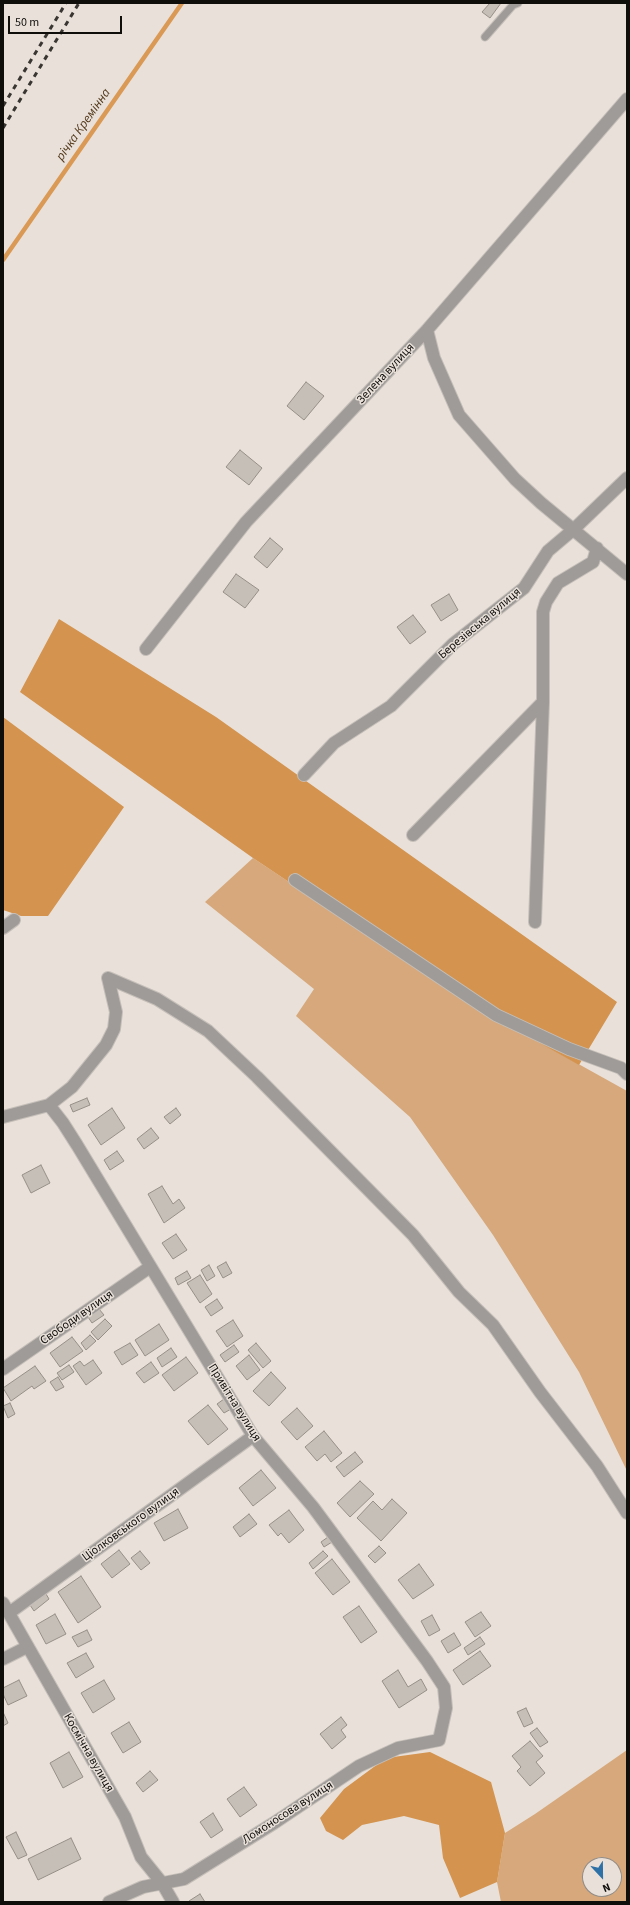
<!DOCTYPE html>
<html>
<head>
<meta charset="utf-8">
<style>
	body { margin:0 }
	#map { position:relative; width:630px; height:1905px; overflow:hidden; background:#e8e0d9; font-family:"Source Sans 3",sans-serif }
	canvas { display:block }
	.frame { position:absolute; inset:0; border:4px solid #100e0b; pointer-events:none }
	.north { position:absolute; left:582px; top:1857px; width:40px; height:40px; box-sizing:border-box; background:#e8e0d9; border:1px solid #928c87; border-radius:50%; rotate:158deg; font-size:11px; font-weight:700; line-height:16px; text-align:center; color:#100e0b }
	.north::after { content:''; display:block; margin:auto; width:14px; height:18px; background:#2d71a6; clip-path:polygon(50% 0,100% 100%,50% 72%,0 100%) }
	.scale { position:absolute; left:8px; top:16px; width:114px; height:18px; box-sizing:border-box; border:2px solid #100e0b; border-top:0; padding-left:5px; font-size:12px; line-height:14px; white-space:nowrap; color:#100e0b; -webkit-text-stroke:3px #e8e0d9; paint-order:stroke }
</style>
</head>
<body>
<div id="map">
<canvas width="630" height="1905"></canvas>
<div class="frame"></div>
<div class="north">N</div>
<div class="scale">50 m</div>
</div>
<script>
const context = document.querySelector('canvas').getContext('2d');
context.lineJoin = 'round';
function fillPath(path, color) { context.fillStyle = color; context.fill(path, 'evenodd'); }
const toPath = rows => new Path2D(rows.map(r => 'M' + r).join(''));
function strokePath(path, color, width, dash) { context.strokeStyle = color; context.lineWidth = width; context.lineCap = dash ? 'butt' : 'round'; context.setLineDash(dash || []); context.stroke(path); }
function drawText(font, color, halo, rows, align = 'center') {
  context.font = font + ' "Source Sans 3",sans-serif'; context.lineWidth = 3; context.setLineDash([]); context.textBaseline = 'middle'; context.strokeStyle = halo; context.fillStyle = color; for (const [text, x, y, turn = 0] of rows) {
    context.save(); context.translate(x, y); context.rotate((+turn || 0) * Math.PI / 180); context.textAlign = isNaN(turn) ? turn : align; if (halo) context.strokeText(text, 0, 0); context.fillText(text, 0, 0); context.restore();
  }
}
fillPath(toPath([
	[253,858,476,1007,627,1091,627,1471,579,1372,493,1235,410,1117,296,1016,314,989,205,902],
	[627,1750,627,1902,501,1902,497,1882,505,1833,535,1814],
	[590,1865,614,1865,614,1889,590,1889]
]), '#d6a87b');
fillPath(toPath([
	[59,619,216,717,617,1002,579,1065,476,1007,253,858,20,692],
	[3,717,124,807,48,916,21,916,3,910],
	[430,1752,491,1782,505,1833,497,1882,460,1898,443,1858,439,1825,404,1816,362,1825,343,1840,326,1831,320,1818,344,1789,386,1758]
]), '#d4934e');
strokePath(toPath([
	[3,260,182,3]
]), '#da9954', 4.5);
const building = toPath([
	[490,3,501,3,490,18,482,12,490,3],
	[306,382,324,396,304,420,287,406,306,382],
	[240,450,262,468,249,485,226,467,240,450],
	[270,538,283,549,267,568,254,557,270,538],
	[236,574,259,590,245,608,223,592,236,574],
	[449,594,458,610,441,621,431,605,449,594],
	[413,615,426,632,410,644,397,627,413,615],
	[87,1098,90,1105,73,1112,70,1105,87,1098],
	[112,1108,125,1128,101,1145,88,1125,112,1108],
	[176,1108,181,1115,170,1124,164,1117,176,1108],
	[151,1128,159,1138,144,1149,137,1139,151,1128],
	[117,1151,124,1161,110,1170,104,1160,117,1151],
	[41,1165,50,1183,31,1193,22,1175,41,1165],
	[162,1186,173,1204,179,1199,185,1208,164,1223,148,1194,162,1186],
	[176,1234,187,1250,173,1259,162,1243,176,1234],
	[226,1262,232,1273,223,1278,217,1267,226,1262],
	[209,1265,215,1276,207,1281,201,1270,209,1265],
	[187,1271,191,1278,178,1285,175,1278,187,1271],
	[200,1275,212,1294,200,1303,187,1283,200,1275],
	[217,1299,223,1308,211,1316,205,1307,217,1299],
	[99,1309,104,1315,92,1323,88,1317,99,1309],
	[105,1319,112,1326,98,1340,91,1332,105,1319],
	[233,1320,243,1336,227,1347,216,1331,233,1320],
	[159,1324,169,1340,145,1356,135,1340,159,1324],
	[90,1335,96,1341,86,1350,81,1343,90,1335],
	[72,1337,83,1351,60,1367,50,1353,72,1337],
	[130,1343,138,1355,122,1365,114,1352,130,1343],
	[256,1343,271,1361,263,1368,248,1350,256,1343],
	[234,1345,239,1352,225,1362,220,1355,234,1345],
	[171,1348,177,1357,162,1367,157,1358,171,1348],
	[249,1355,260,1370,247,1380,236,1366,249,1355],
	[186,1357,198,1373,174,1391,162,1375,186,1357],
	[93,1360,102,1373,86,1385,73,1366,80,1361,84,1366,93,1360],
	[151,1362,159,1373,144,1383,136,1373,151,1362],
	[69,1365,74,1372,62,1380,57,1373,69,1365],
	[35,1366,46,1381,34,1389,32,1386,11,1401,3,1388,35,1366],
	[271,1372,286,1388,269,1406,253,1391,271,1372],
	[58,1377,64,1387,56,1391,50,1382,58,1377],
	[224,1399,231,1409,224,1413,217,1404,224,1399],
	[10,1403,15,1414,8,1418,3,1406,10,1403],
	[208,1405,228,1429,208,1445,188,1421,208,1405],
	[297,1408,313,1426,297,1440,281,1422,297,1408],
	[324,1431,342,1453,331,1462,325,1454,317,1461,305,1447,324,1431],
	[355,1452,363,1462,344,1477,336,1467,355,1452],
	[261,1470,276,1488,253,1506,239,1488,261,1470],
	[360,1481,374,1494,350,1517,337,1503,360,1481],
	[392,1499,407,1513,381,1541,357,1518,373,1501,382,1510,392,1499],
	[178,1509,188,1528,164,1541,154,1523,178,1509],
	[289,1510,304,1530,289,1543,281,1533,278,1536,269,1525,289,1510],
	[249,1514,257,1524,240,1537,233,1527,249,1514],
	[328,1537,332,1542,324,1547,321,1542,328,1537],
	[379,1546,386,1553,375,1563,368,1556,379,1546],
	[119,1550,130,1564,112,1578,101,1564,119,1550],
	[140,1551,150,1563,141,1570,131,1558,140,1551],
	[323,1551,328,1556,313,1569,309,1563,323,1551],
	[332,1559,350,1582,333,1595,315,1573,332,1559],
	[419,1564,434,1585,413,1599,398,1580,419,1564],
	[81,1576,101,1607,78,1623,58,1592,81,1576],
	[46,1594,49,1599,34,1611,30,1605,46,1594],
	[359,1606,377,1632,361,1643,343,1617,359,1606],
	[481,1612,491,1626,475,1637,465,1622,481,1612],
	[55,1614,66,1634,46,1644,36,1625,55,1614],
	[432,1615,440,1630,429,1636,421,1621,432,1615],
	[87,1630,92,1640,78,1647,72,1637,87,1630],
	[454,1633,461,1645,448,1653,441,1641,454,1633],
	[480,1637,485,1644,468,1655,464,1648,480,1637],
	[480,1651,491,1666,463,1685,453,1670,480,1651],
	[86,1653,94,1667,76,1678,67,1663,86,1653],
	[398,1670,408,1687,421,1679,427,1690,399,1708,382,1681,398,1670],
	[19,1680,27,1696,8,1705,3,1694,3,1688,19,1680],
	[104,1680,115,1699,93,1713,81,1693,104,1680],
	[526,1708,533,1723,524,1727,517,1712,526,1708],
	[3,1712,8,1723,3,1726,3,1712],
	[341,1717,347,1725,341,1730,346,1737,332,1749,320,1734,341,1717],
	[129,1722,141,1742,123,1753,111,1733,129,1722],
	[537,1728,548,1742,540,1747,530,1733,537,1728],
	[530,1741,543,1756,536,1762,545,1773,530,1786,517,1771,521,1767,512,1756,530,1741],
	[69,1752,83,1777,63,1788,50,1763,69,1752],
	[150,1771,158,1780,143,1792,136,1783,150,1771],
	[244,1787,257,1805,240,1817,227,1799,244,1787],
	[213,1813,223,1830,211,1838,200,1822,213,1813],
	[16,1832,27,1855,18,1859,6,1837,16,1832],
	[71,1838,81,1859,38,1880,28,1859,71,1838],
	[200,1894,205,1902,189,1902,189,1901,200,1894]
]);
fillPath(building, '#c6bfb8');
strokePath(building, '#968f88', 1);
const service = toPath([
	[485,37,513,5,518,3]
]);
const minor = toPath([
	[427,330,434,358,459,415,515,479,541,503,627,574],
	[146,649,246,522,427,330,627,99],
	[304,775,334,743,391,706,453,644,524,588,548,551,574,529,627,478],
	[413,835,543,702],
	[295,880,496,1015,569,1049,621,1068,627,1074],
	[535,922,543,702,543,612,546,602,558,583,593,562,597,548],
	[3,928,14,920],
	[108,978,157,999,208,1031,257,1077,413,1235,459,1292,493,1325,540,1392,597,1466,627,1513],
	[49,1105,63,1123,77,1145,253,1436,313,1507,427,1661,444,1687,446,1708,439,1740,398,1748,359,1766,274,1823,184,1879,143,1887,109,1902],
	[3,1117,49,1105,72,1087,106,1045,114,1029,116,1012,108,978],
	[3,1369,150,1267],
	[3,1603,125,1817,141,1857,162,1883,173,1902],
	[9,1613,253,1436],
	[3,1659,27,1647]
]);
strokePath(service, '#c5beb8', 9);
strokePath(minor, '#c5beb8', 14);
strokePath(service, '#9e9b98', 7);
strokePath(minor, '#9e9b98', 12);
strokePath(toPath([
	[3,106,66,3],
	[3,128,79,3]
]), '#393632', 3, [5, 5]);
drawText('12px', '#100e0b', '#e8e0d9', [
	["Зелена вулиця",386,374,-47],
	["Березівська вулиця",480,624,-40],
	["Свободи вулиця",77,1318,-35],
	["Привітна вулиця",234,1403,58],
	["Ціолковського вулиця",131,1525,-36],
	["Космічна вулиця",88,1753,60],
	["Ломоносова вулиця",288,1813,-33]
]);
drawText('italic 13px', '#54391b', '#e8e0d9', [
	["річка Кремінна",84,125,-55]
]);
</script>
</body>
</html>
